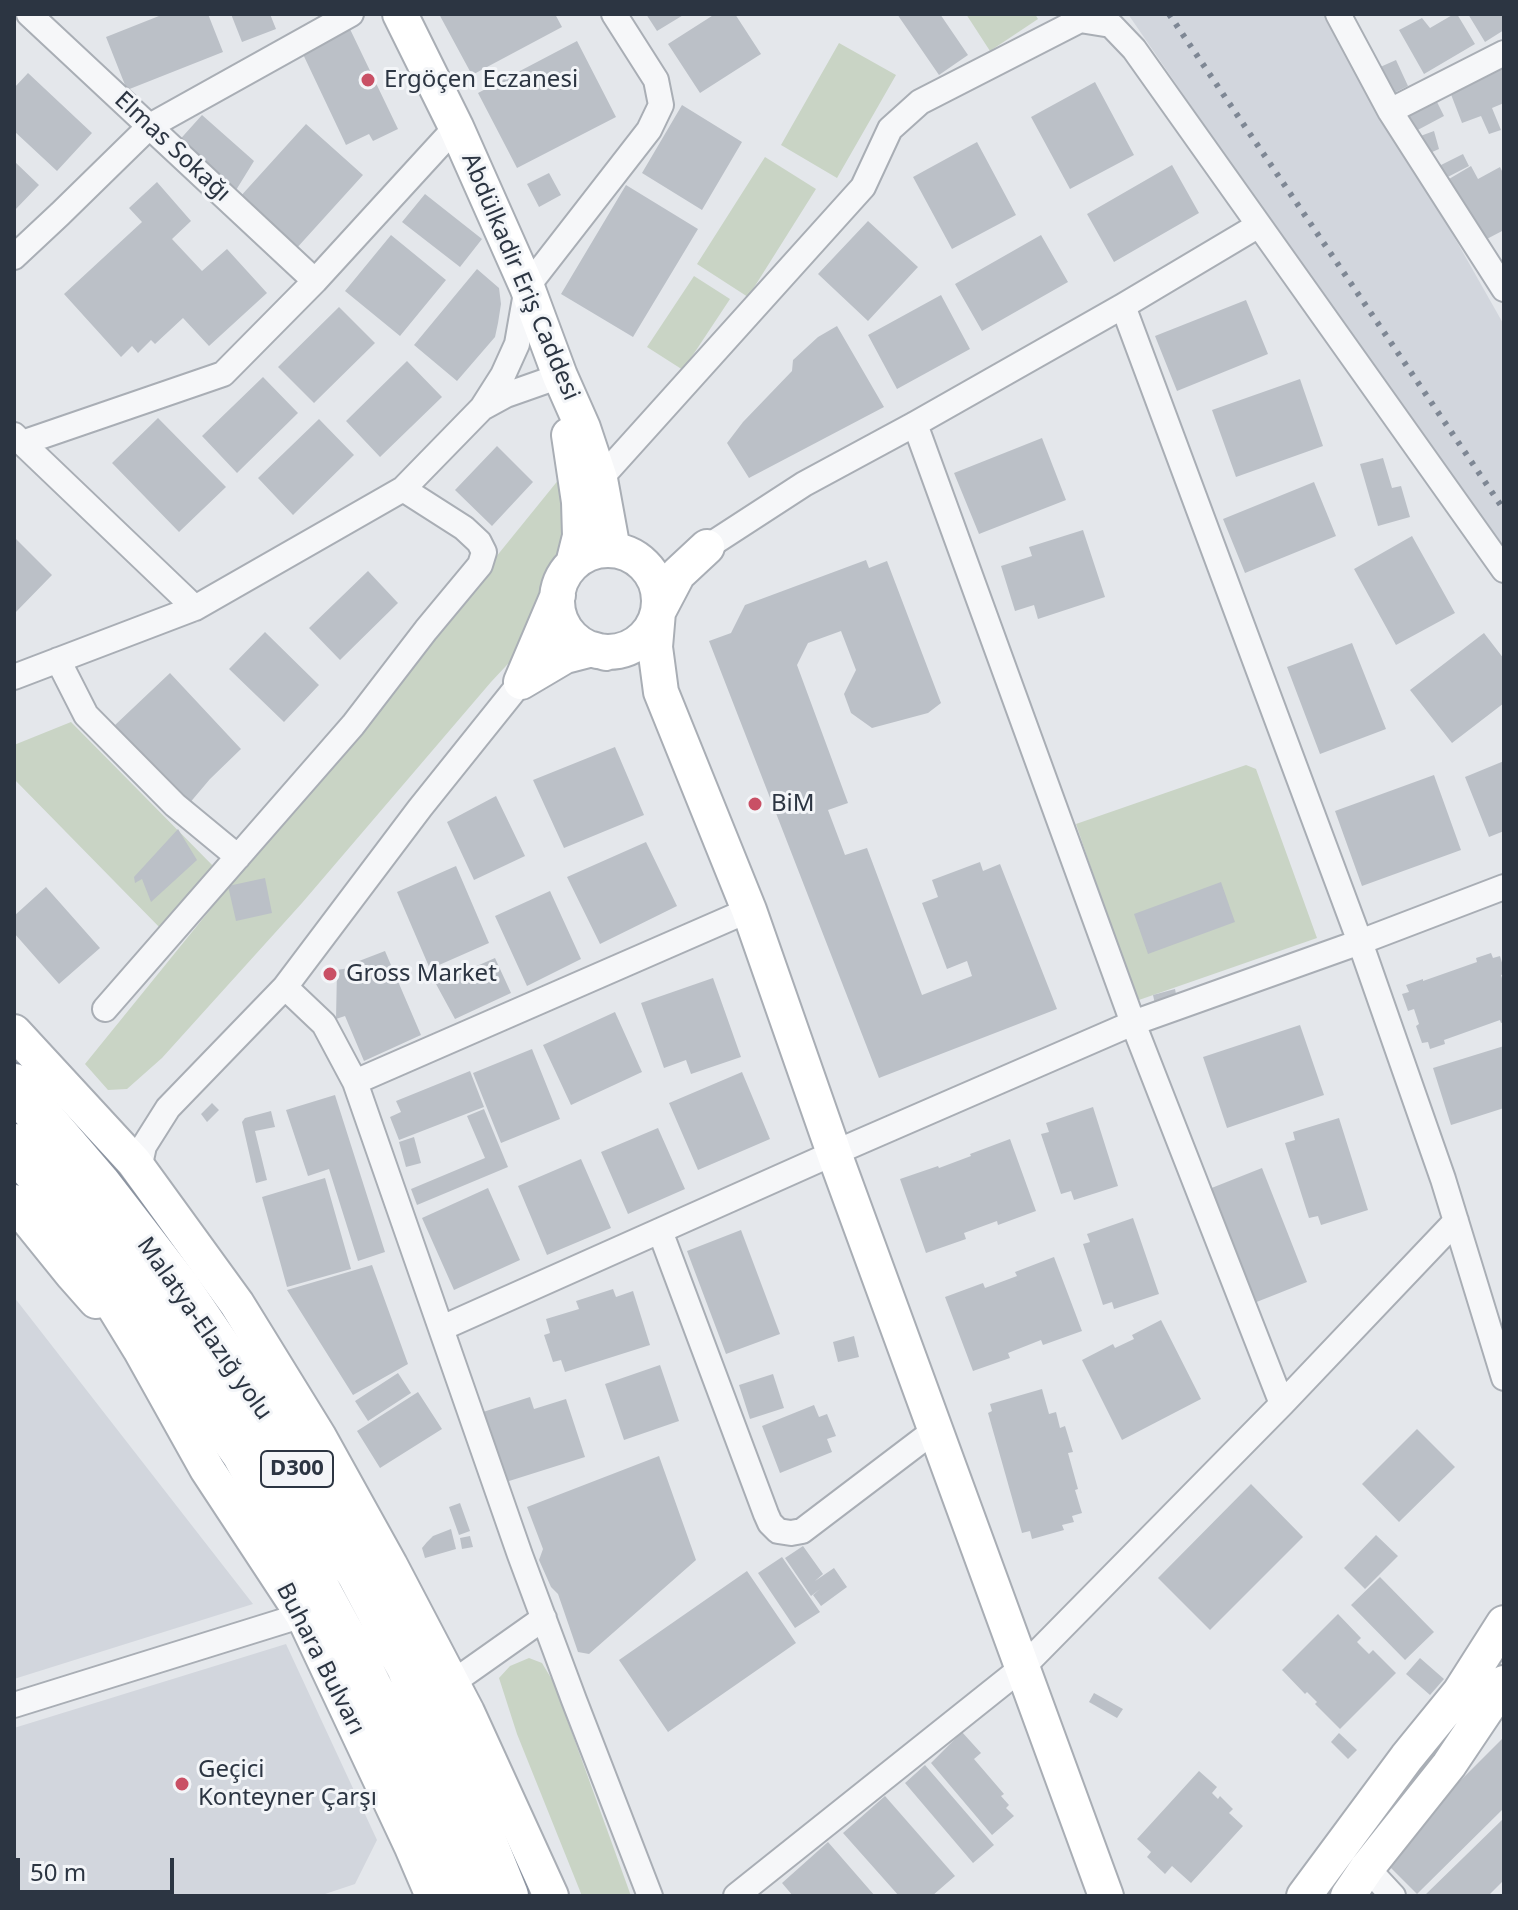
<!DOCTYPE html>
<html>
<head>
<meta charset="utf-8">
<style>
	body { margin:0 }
	#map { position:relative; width:1518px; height:1910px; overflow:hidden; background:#e4e7eb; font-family:"Noto Sans",sans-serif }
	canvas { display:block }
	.frame { position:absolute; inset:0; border:16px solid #2c3542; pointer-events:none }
	.scale { position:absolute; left:16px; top:1858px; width:158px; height:36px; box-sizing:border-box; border:4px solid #2c3542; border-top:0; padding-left:10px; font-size:24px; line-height:28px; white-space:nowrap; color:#2c3542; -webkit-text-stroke:6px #f3f5f8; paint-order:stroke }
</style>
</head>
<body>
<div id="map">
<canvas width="1518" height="1910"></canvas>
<div class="frame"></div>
<div class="scale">50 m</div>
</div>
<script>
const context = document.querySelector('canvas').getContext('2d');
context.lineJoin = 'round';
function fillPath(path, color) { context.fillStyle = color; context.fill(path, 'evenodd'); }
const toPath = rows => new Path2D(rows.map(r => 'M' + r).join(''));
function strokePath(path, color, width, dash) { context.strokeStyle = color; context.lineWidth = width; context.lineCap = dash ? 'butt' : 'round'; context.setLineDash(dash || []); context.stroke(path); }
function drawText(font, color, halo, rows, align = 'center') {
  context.font = font + ' "Noto Sans",sans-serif'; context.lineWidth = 6; context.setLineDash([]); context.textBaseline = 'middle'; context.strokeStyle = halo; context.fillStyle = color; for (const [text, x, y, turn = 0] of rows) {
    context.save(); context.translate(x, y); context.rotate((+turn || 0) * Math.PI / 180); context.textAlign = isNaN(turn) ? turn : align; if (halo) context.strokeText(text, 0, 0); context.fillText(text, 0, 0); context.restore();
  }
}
fillPath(toPath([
	[1128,14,1328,14,1504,325,1504,562],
	[14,1297,253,1604,14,1679],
	[286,1644,377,1840,355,1884,319,1896,14,1896,14,1728]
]), '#d2d6dd');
fillPath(toPath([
	[966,14,1035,14,1038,19,990,51],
	[839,43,896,75,837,178,781,145],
	[765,157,816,189,748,297,697,264],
	[694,276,730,299,683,370,647,347],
	[564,473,567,531,554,566,534,636,491,682,302,903,162,1058,127,1089,108,1090,85,1064],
	[71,722,219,872,165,933,14,779,14,745],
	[1246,765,1256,769,1317,938,1136,1001,1076,824],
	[529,1658,542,1663,554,1683,631,1896,582,1896,517,1734,499,1678,510,1666]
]), '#c9d4c5');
fillPath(toPath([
	[164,14,208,14,223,52,127,90,106,37],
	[231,14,270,14,276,29,242,42],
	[439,14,555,14,562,27,472,75],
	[646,14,685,14,657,31],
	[715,14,735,14,761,54,700,93,668,44],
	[897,14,940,14,968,55,939,75],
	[1454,14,1457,14,1475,44,1424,74,1399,30,1422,18,1430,28],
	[1468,14,1504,14,1504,30,1485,42],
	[349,27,398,129,373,141,369,134,346,145,301,50],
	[577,41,616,117,517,168,478,93],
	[1396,60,1408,86,1390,95,1378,68],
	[1504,61,1504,103,1492,108,1501,130,1489,134,1481,116,1462,123,1447,84],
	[28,73,92,133,57,171,14,131,14,88],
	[1095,82,1134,155,1070,189,1031,117],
	[1435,98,1444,116,1412,133,1403,115],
	[682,105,742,142,702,210,642,173],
	[202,115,254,161,233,195,175,145],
	[306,124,363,175,295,250,239,198],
	[1434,131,1439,149,1423,156,1415,138],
	[977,142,1016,215,952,249,913,177],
	[1463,154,1469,166,1440,181,1433,169],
	[14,161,39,185,14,211],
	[1172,165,1199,213,1114,262,1087,214],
	[1471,166,1478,179,1500,167,1504,175,1504,230,1483,241,1449,179],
	[549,173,561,195,539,207,527,184],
	[157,182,191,221,172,239,202,271,227,249,267,293,209,346,183,318,155,344,151,340,138,353,132,346,121,357,64,294,142,222,129,208],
	[626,185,698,229,633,337,561,294],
	[425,194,482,239,460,267,402,222],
	[868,221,918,267,868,321,818,274],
	[391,235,446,280,400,336,345,291],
	[1041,235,1068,282,982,331,955,284],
	[477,269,499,288,501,304,498,323,495,337,457,381,414,345],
	[941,295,970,349,897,389,868,335],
	[1246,300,1268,354,1177,391,1155,336],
	[339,307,375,343,314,403,278,367],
	[837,326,884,407,749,478,727,443,743,422,792,371,793,360,818,337],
	[407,361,442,397,380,457,346,421],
	[263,377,298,413,237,473,202,436],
	[1300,379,1323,446,1236,477,1212,410],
	[158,418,226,487,179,532,112,463],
	[319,419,354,455,293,515,258,478],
	[1042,438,1066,500,979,534,954,473],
	[497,446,533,482,492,526,455,490],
	[1383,458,1392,488,1401,486,1410,517,1378,526,1360,464],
	[1314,482,1336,536,1245,573,1223,519],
	[1083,530,1105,597,1038,619,1034,605,1015,611,1001,566,1032,556,1029,547],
	[1412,536,1455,613,1396,645,1354,569],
	[14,537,52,575,14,614],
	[866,560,869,568,887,561,941,703,928,713,872,728,851,713,844,694,856,670,841,631,808,643,797,665,848,803,828,810,845,855,867,848,922,995,972,976,967,961,947,969,922,903,938,897,932,880,980,862,983,871,1000,864,1057,1009,879,1078,709,641,731,633,745,605],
	[368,571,398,603,340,660,309,628],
	[265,632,319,685,284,722,229,669],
	[1484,633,1504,659,1504,703,1452,743,1410,690],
	[1352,643,1386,729,1320,754,1287,667],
	[170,673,241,749,210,779,188,805,114,726],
	[615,747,644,815,564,848,533,780],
	[1504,761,1504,831,1489,837,1465,777],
	[1434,775,1461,850,1362,886,1335,811],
	[496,796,525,856,474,880,447,822],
	[178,829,197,860,151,902,142,879,135,883,134,877],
	[646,842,677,906,600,944,567,877],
	[456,866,489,943,430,969,397,892],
	[265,878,272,913,236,921,228,886],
	[1221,882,1235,922,1148,954,1134,914],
	[46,887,100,948,59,984,14,933,14,916],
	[550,891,581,959,527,986,495,916],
	[385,951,421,1035,364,1061,345,1016,336,1019,337,970,355,967,359,961],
	[1491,953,1493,958,1500,956,1504,969,1504,974,1501,975,1504,984,1504,1022,1501,1023,1500,1020,1444,1040,1445,1044,1430,1049,1428,1042,1422,1043,1416,1026,1419,1024,1414,1009,1408,1011,1402,994,1409,992,1406,985,1423,979,1423,981,1477,962,1476,958],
	[495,958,511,993,455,1019,436,984],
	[713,978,741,1057,691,1074,686,1060,664,1068,641,1003],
	[1175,989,1177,999,1155,1004,1153,995],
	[615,1012,642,1072,571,1105,543,1045],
	[1300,1025,1324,1095,1227,1128,1203,1057],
	[1504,1046,1504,1108,1451,1125,1433,1068],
	[532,1049,560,1119,501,1143,473,1073],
	[470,1071,484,1107,399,1140,390,1117,401,1112,396,1101],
	[742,1072,770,1139,698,1170,669,1103],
	[335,1095,385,1252,358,1261,329,1169,308,1176,286,1110],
	[212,1103,219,1110,207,1122,201,1114],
	[1093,1107,1118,1186,1074,1200,1071,1191,1061,1194,1041,1134,1049,1132,1046,1123],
	[484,1109,508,1167,417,1205,411,1189,485,1158,467,1116],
	[271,1111,275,1127,255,1131,267,1180,256,1183,242,1122,245,1118],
	[1339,1118,1368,1210,1321,1225,1318,1216,1309,1218,1285,1143,1295,1140,1293,1132],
	[658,1128,685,1189,628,1214,601,1152],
	[414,1137,421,1163,406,1167,399,1142],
	[1010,1139,1036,1211,998,1225,997,1221,964,1233,966,1239,926,1253,900,1179,938,1166,939,1168,971,1156,970,1154],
	[581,1159,611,1228,547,1255,518,1186],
	[1262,1168,1307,1282,1249,1305,1204,1191],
	[325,1178,351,1269,287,1287,262,1197],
	[488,1188,520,1260,454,1290,422,1218],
	[1133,1218,1159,1294,1114,1309,1112,1302,1103,1305,1083,1244,1090,1242,1087,1234],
	[741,1230,780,1334,726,1354,687,1251],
	[1054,1257,1082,1331,1043,1345,1041,1340,1008,1353,1010,1358,973,1371,945,1297,983,1283,985,1288,1017,1276,1015,1272],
	[372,1265,408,1364,353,1395,287,1290],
	[613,1289,616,1297,633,1291,650,1345,565,1372,561,1360,553,1362,544,1335,550,1333,546,1319,579,1309,576,1301],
	[1161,1320,1201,1399,1122,1440,1082,1360,1113,1344,1115,1348,1134,1339,1132,1335],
	[854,1336,859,1357,838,1362,833,1342],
	[660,1365,679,1421,624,1440,605,1384],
	[398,1373,411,1393,368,1421,355,1401],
	[773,1374,784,1408,750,1419,739,1385],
	[1042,1389,1049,1414,1056,1412,1060,1428,1065,1426,1073,1452,1068,1453,1078,1489,1075,1490,1082,1513,1072,1516,1074,1522,1062,1525,1064,1530,1032,1539,1030,1531,1022,1533,988,1413,992,1411,990,1404],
	[418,1392,442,1429,380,1468,357,1431],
	[530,1397,534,1409,566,1399,585,1457,506,1482,483,1412],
	[814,1405,819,1417,827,1414,836,1436,827,1439,832,1452,780,1473,762,1426],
	[1417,1429,1455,1467,1399,1522,1362,1484],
	[659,1456,696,1560,589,1654,578,1652,558,1594,551,1587,539,1560,543,1549,527,1507],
	[1251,1484,1303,1537,1210,1630,1158,1578],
	[460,1503,470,1531,459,1535,449,1507],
	[451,1529,456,1549,425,1558,422,1548,427,1542,433,1536],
	[1376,1535,1398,1556,1365,1589,1344,1568],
	[470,1536,473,1547,462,1549,460,1538],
	[803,1546,823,1574,815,1581,834,1568,847,1587,821,1606,813,1595,820,1589,811,1596,785,1558],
	[782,1557,820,1612,795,1628,758,1573],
	[747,1571,796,1643,668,1732,619,1660],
	[1380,1577,1434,1632,1405,1660,1351,1605],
	[1338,1614,1361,1638,1357,1642,1369,1654,1373,1650,1396,1673,1340,1729,1315,1704,1317,1702,1307,1692,1305,1694,1282,1670],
	[1420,1658,1444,1679,1430,1695,1406,1674],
	[1094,1693,1123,1709,1117,1718,1089,1702],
	[962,1732,981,1753,974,1759,1004,1794,1001,1796,1009,1805,1006,1808,1014,1816,992,1835,931,1763],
	[1339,1733,1357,1750,1348,1759,1331,1742],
	[1504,1737,1504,1808,1417,1894,1382,1859],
	[925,1765,994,1845,973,1863,905,1783],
	[1199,1771,1217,1787,1212,1793,1218,1799,1220,1796,1233,1809,1229,1813,1243,1826,1191,1883,1172,1866,1165,1874,1147,1857,1151,1852,1137,1839],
	[885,1796,955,1876,932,1896,899,1896,843,1833],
	[1504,1818,1504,1880,1488,1896,1424,1896],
	[828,1842,875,1896,793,1896,782,1883]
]), '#bbc0c7');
const street = toPath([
	[29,14,315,281],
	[1338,14,1390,111,1504,289],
	[1390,111,1504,53],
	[14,257,60,214,150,126,351,14],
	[1123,306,1360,942,1443,1179,1504,1378],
	[484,407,506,395,560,376],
	[915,424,1133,1023,1282,1404],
	[14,435,195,608],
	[22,443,223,374,315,281,456,127],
	[600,479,863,187,890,129,920,102,1080,20,1111,25,1134,49,1504,570],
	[707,547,804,484,915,424,1123,306,1259,225],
	[58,660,86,715,175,805,238,857],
	[14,677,195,608,403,489,482,408,503,375,517,344,527,287,649,130,661,105,656,80,614,14],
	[285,987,324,1024,355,1082,520,1555,574,1700,650,1896],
	[105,1009,353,725,426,630,480,565,484,552,479,542,464,528,403,489],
	[355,1082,749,910],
	[139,1169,144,1146,168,1108,285,987,420,808,521,682],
	[660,1231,766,1514,770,1523,778,1531,791,1533,802,1531,935,1430],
	[442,1328,834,1153,1133,1023,1360,942,1504,887],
	[452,1683,544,1618],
	[14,1705,303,1615],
	[1367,1868,1393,1896],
	[736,1896,1023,1667,1282,1404,1456,1221]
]);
const secondary = toPath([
	[400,14,456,127,527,287,560,376,583,428,600,479,613,550],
	[569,435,579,502,580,536,573,564],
	[707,547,678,574,658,612,655,647,661,692,749,910,834,1153,1106,1896],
	'557 601a51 51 0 1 1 102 0a51 51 0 1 1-102 0Z',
	[521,682,565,656,592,649,606,653],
	[521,682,558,595],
	[14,1032,134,1162,237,1304,319,1437,390,1565,467,1712,551,1896],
	[14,1202,73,1275,96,1301],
	[91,1269,140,1349,207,1469,303,1615,412,1847,433,1896],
	[1304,1896,1407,1757,1460,1692,1504,1623],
	[1348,1896,1367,1868,1449,1765,1504,1683]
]);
const highway = toPath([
	[14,1086,98,1184,178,1288,272,1426,359,1573,409,1667,459,1779,506,1896],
	[14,1146,92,1238,244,1453,361,1670,406,1760,447,1854,463,1896]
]);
strokePath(street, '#a9aeb5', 28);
strokePath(secondary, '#a9aeb5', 38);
strokePath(highway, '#8c94a1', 48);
strokePath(street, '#f6f7f9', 24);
strokePath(secondary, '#fff', 34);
strokePath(highway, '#fff', 44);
strokePath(toPath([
	[1169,14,1504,510]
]), '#7e8794', 6, [4, 8]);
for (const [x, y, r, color] of [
	[368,80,8,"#c95065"],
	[755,804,8,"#c95065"],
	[330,974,8,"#c95065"],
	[182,1784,8,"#c95065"]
]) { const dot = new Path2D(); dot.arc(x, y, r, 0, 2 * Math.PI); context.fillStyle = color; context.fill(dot); strokePath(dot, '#f3f5f8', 3); }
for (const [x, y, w] of [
	[297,1469,72]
]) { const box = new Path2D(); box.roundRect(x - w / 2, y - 18, w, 36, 6); context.fillStyle = '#f3f5f8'; context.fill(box); strokePath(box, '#2c3542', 2); }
drawText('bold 22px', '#2c3542', null, [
	["D300",297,1469]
]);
drawText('24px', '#2c3542', '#f3f5f8', [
	["Ergöçen Eczanesi",384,80],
	["BiM",771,804],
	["Gross Market",346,974],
	["Geçici",198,1770],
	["Konteyner Çarşı",198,1798]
], 'left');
drawText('24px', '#2c3542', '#f3f5f8', [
	["Elmas Sokağı",172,147,43],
	["Abdülkadir Eriş Caddesi",520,277,67],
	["Malatya-Elazığ yolu",204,1329,55],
	["Buhara Bulvarı",320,1659,63]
]);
</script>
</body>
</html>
